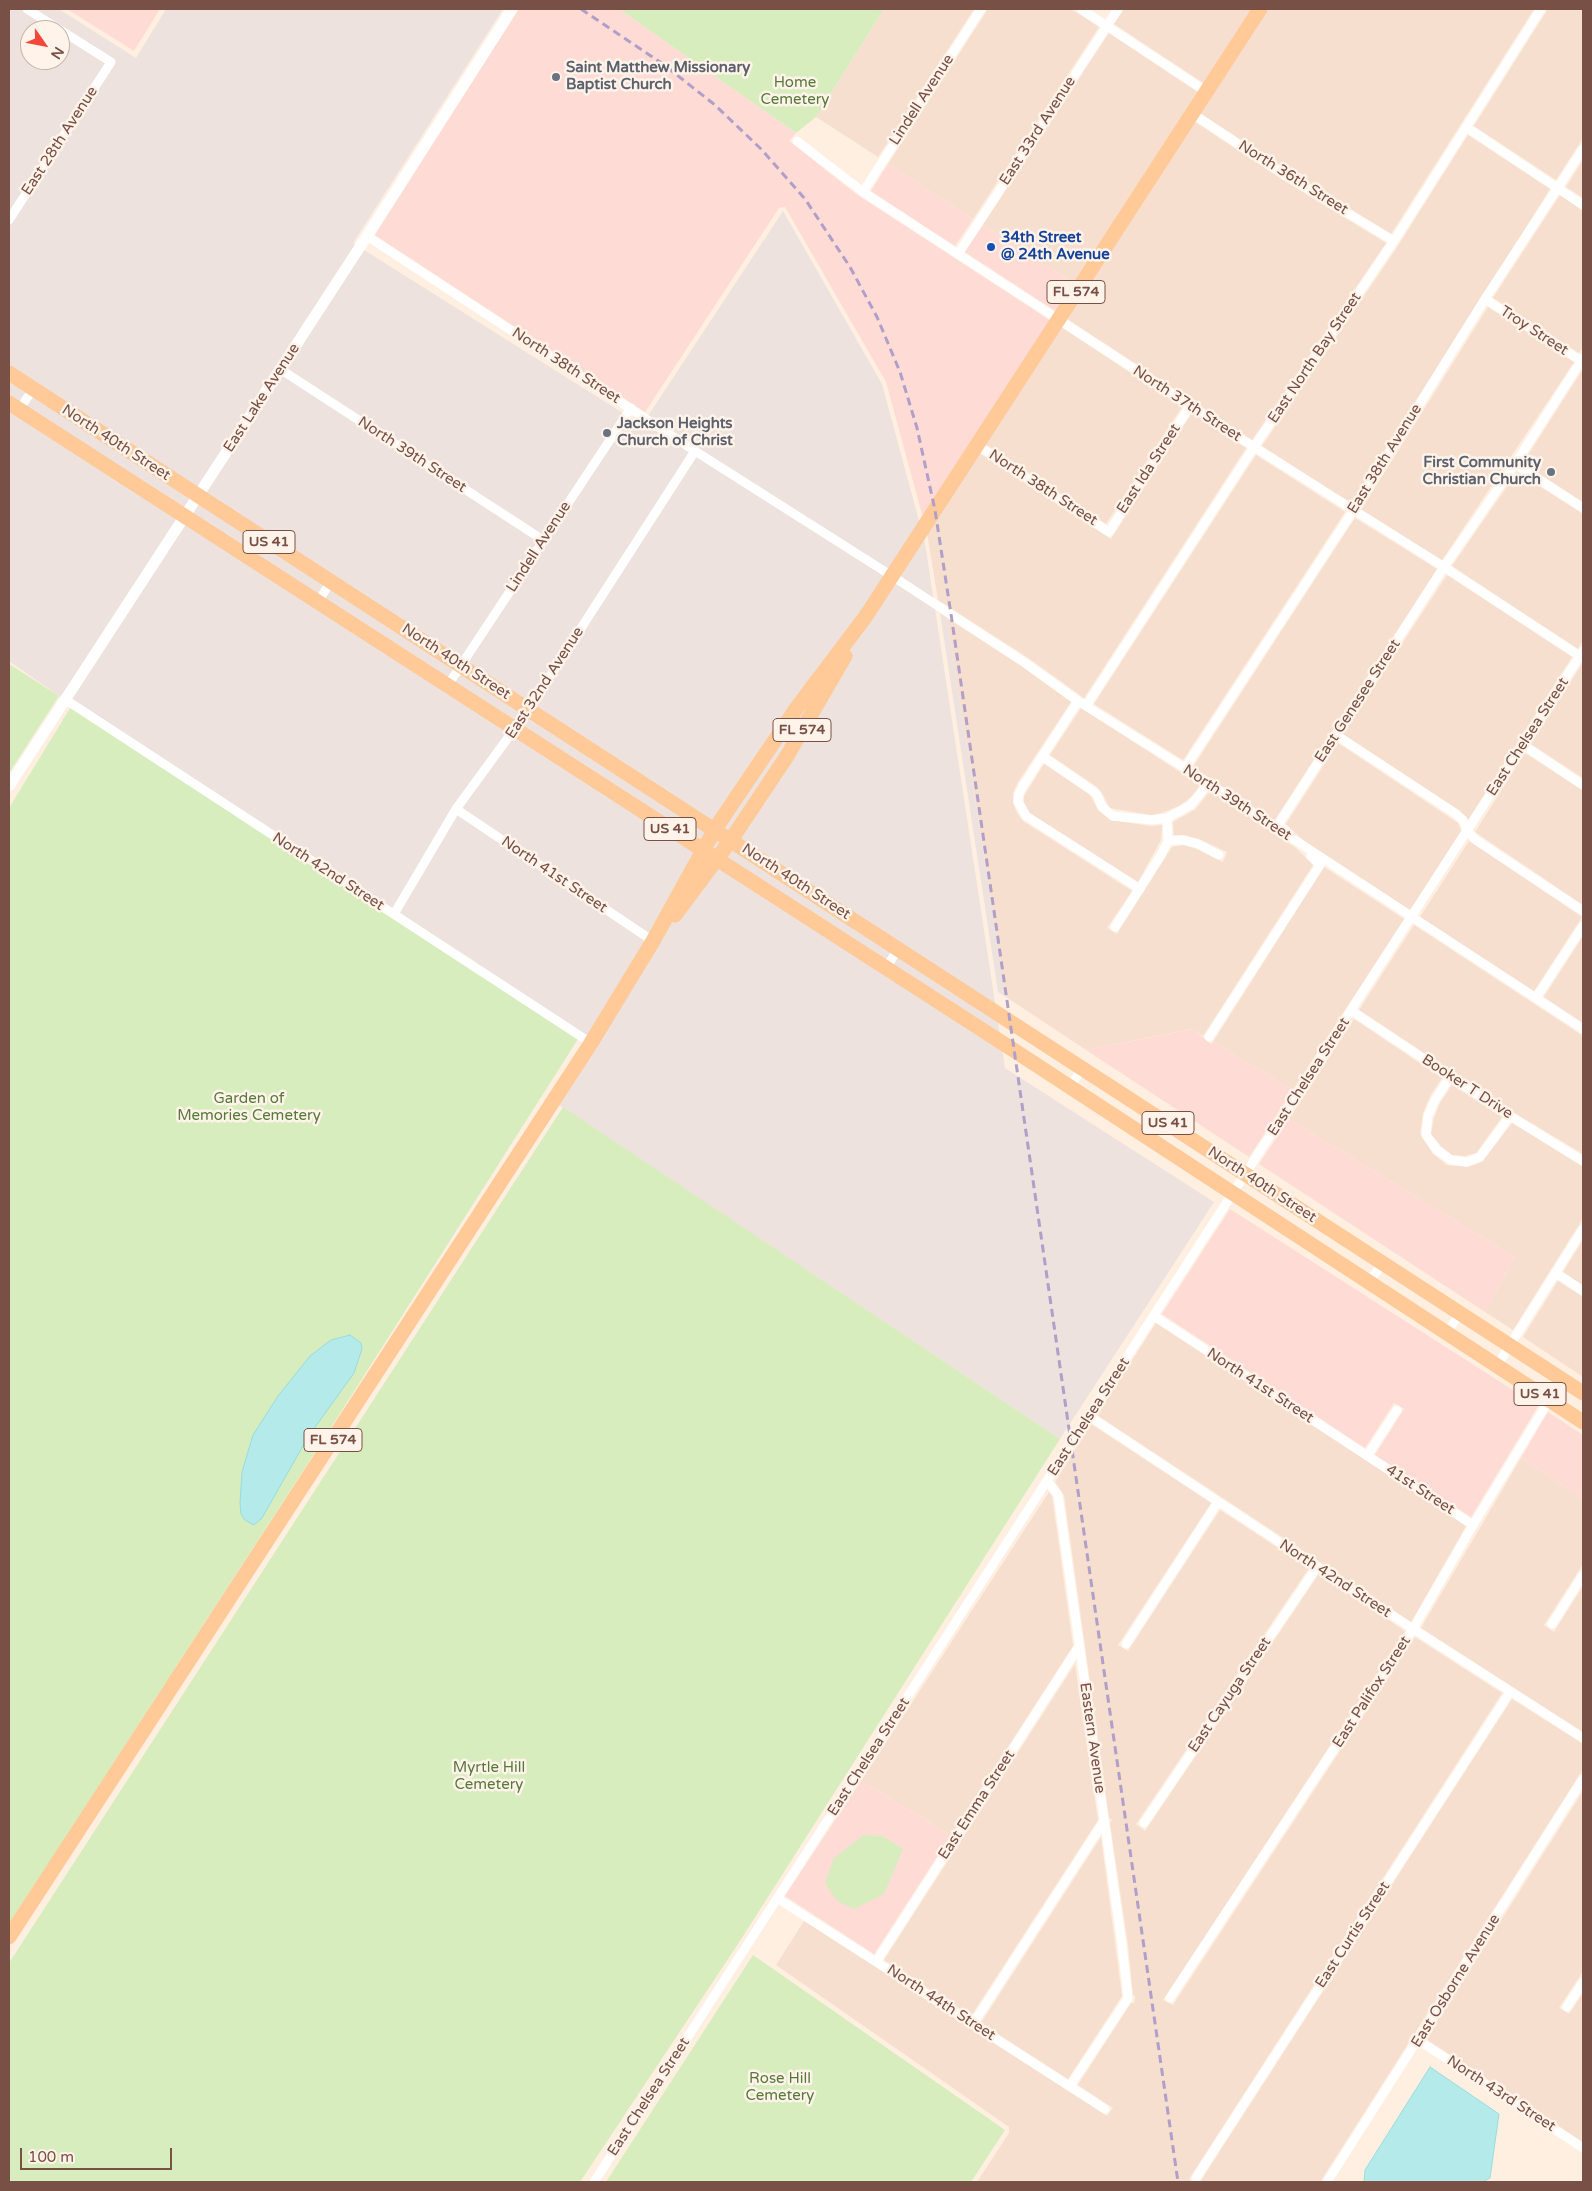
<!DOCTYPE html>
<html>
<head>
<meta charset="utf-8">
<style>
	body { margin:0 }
	#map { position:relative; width:1592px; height:2191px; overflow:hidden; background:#ffefe1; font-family:"Varela Round",sans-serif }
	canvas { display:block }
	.frame { position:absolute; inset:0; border:10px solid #795045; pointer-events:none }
	.north { position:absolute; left:20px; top:20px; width:50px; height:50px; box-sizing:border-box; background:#fff3ea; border:1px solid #c9b2a8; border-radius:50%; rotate:123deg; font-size:14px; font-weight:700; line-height:20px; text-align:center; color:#795045 }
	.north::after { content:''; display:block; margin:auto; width:18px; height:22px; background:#f54739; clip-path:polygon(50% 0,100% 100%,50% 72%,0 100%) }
	.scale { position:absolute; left:20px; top:2148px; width:152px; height:22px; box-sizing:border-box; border:2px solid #795045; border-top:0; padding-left:6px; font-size:15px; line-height:18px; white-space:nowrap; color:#795045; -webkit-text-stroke:4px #fff3ea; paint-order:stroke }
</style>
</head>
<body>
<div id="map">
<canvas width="1592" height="2191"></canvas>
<div class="frame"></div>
<div class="north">N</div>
<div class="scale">100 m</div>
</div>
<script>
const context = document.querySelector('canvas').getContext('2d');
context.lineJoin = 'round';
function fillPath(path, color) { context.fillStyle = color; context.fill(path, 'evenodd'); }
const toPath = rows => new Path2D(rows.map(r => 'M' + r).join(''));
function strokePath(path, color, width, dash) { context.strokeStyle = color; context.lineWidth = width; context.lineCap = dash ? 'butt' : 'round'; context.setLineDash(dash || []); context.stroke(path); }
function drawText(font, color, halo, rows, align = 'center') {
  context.font = font + ' "Varela Round",sans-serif'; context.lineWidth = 5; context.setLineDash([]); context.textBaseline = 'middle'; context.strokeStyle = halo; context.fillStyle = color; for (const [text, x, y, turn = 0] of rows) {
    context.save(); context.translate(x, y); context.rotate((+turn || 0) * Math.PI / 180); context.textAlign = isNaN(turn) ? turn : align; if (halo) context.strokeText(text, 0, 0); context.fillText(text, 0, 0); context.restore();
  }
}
fillPath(toPath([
	[884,9,974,9,878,157,816,117],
	[988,9,1071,9,1099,27,973,219,888,164],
	[1124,9,1253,9,1205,84,1114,24],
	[1267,9,1534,9,1391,234,1289,171,1200,113],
	[1548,9,1583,9,1583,138,1556,180,1474,126],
	[1109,33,1199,93,1075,284,983,225],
	[1195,122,1283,180,1386,243,1252,440,1066,318],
	[1468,135,1550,189,1351,503,1262,446,1396,249],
	[1583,160,1583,198,1566,187],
	[1560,195,1583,211,1583,347,1579,353,1493,298],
	[1488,307,1574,362,1442,560,1361,510],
	[1061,327,1182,407,1106,524,985,444],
	[1583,369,1583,502,1523,463],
	[1192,413,1246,448,1084,698,1027,657,938,600,927,533,979,453,1111,539],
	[1256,455,1345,512,1183,760,1094,704],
	[1517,472,1583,514,1583,640,1578,649,1452,566],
	[1355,518,1437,569,1274,821,1193,767],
	[1447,575,1572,657,1468,820,1459,810,1343,734],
	[947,618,1021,666,1071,702,1018,782,1013,793,1013,803,1017,813,1023,821,1132,891,1107,928,1117,934,1172,847,1183,845,1197,849,1223,862,1227,852,1199,839,1184,835,1174,835,1173,822,1196,809,1210,791,1296,848,1313,865,1203,1036,1192,1029,1086,1050,1006,997],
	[1582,664,1583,665,1583,778,1531,744],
	[1081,708,1200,785,1191,797,1179,806,1161,813,1151,815,1110,808,1102,793,1097,787,1050,755],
	[1338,743,1458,823,1461,831,1410,910,1303,840,1286,824],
	[1525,753,1583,791,1583,905,1475,832],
	[1044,764,1090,795,1098,810,1110,820,1151,826,1162,825,1161,840,1138,882,1030,813,1024,802,1024,796],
	[1469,841,1582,917,1534,991,1420,917],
	[1324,867,1404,919,1293,1090,1213,1042],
	[1414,925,1583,1036,1583,1154,1513,1112,1359,1010],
	[1583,936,1583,1023,1544,997],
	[1354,1019,1442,1078,1430,1096,1423,1113,1420,1133,1432,1153,1447,1165,1467,1167,1482,1162,1512,1123,1583,1167,1583,1218,1513,1330,1485,1312,1515,1257,1289,1119],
	[1452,1085,1502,1117,1476,1153,1465,1156,1452,1155,1441,1146,1431,1134,1434,1118,1440,1103],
	[1583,1240,1583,1285,1563,1272],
	[1558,1281,1583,1297,1583,1377,1523,1337],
	[1156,1323,1466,1526,1411,1622,1097,1415],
	[1091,1424,1211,1503,1118,1645,1128,1651,1220,1510,1309,1568,1136,1824,1145,1831,1319,1574,1405,1631,1163,2000,1173,2005,1415,1637,1502,1693,1189,2179,1193,2182,977,2182,1009,2133,1009,2127,776,1965,804,1921,1107,2116,1113,2108,1078,2085,1131,2003,1134,2003,1135,1996,1133,1995,1128,1945,1110,1823,1112,1820,1109,1818,1064,1495,1055,1482],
	[1521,1458,1583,1499,1583,1564,1544,1625,1554,1632,1583,1586,1583,1732,1421,1628],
	[1049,1492,1052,1496,1073,1646,951,1835,861,1781],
	[1075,1664,1098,1820,971,2016,884,1960],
	[1512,1699,1583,1744,1583,1769,1320,2182,1200,2182],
	[1583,1791,1583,1971,1559,2008,1569,2014,1583,1993,1583,2142,1426,2039],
	[1101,1837,1122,1996,1068,2079,981,2023]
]), '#f7dfcf');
fillPath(toPath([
	[67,9,160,9,134,51],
	[519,9,619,9,796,133,789,141,856,194,1051,321,923,518,886,382,785,207,779,208,645,412,375,235],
	[888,164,973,219,955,246,871,191],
	[983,225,1075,284,1057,312,965,252],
	[1193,1029,1211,1044,1213,1042,1293,1090,1249,1157,1086,1050],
	[1289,1119,1515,1257,1485,1312,1259,1164],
	[1230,1209,1538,1406,1471,1517,1375,1455,1404,1409,1394,1403,1365,1448,1162,1314],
	[1548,1412,1583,1435,1583,1499,1521,1458],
	[861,1781,951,1835,874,1954,785,1896]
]), '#ffdbd5');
fillPath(toPath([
	[9,9,59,9,136,58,166,9,503,9,353,243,642,425,783,211,882,384,925,543,1005,1068,1214,1202,1060,1439,553,1101,591,1043,72,705,9,661],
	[30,30,60,30,60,60,30,60],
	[940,613,947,618,1006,997,998,992]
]), '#ede2dd');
fillPath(toPath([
	[619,9,884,9,816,117,796,133],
	[9,664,59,696,9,773],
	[72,705,580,1036,327,1434,9,1924,9,808],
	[563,1107,1060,1439,738,1944,580,2182,9,2182,9,1963],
	[864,1835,883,1836,903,1849,884,1894,854,1909,837,1901,825,1883,834,1858],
	[753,1955,1005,2130,971,2182,606,2182]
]), '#d8edbe');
const water = toPath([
	[350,1335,361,1343,362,1349,354,1373,308,1437,262,1518,254,1525,250,1523,245,1520,241,1514,240,1503,242,1472,253,1435,278,1396,310,1356,331,1340,350,1335],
	[1430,2067,1499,2114,1490,2178,1483,2182,1364,2182,1365,2170,1430,2067]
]);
fillPath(water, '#b4eaea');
strokePath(water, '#99dcdd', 1);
strokePath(toPath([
	[1081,9,1207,92],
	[1193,114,1286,176,1394,241],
	[1466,127,1583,205],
	[797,141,863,192,1254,447,1444,567,1583,658],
	[863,192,981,9],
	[9,220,111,62,27,9],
	[367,236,695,451,892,576,1024,662,1078,701,1185,768,1583,1029],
	[958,254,1118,9],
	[1485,299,1583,362],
	[280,369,543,540],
	[19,410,33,389],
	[977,445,1109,532,1190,406],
	[1515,464,1583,508],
	[318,602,331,581],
	[448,685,631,408],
	[66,700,591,1043],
	[1078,701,1023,786,1019,794,1018,802,1026,816,1140,889],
	[1086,706,1254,447,1394,241,1541,9],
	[1336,735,1456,814,1463,820,1468,832,1476,840,1583,911],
	[1523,745,1583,785],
	[1042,756,1093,791,1097,795,1102,807,1113,816,1152,820,1167,818,1191,805,1208,784],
	[1185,768,1353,511,1485,299,1583,149],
	[456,809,653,941],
	[1286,831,1278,825,1444,567,1515,464,1583,358],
	[1168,841,1183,840,1198,844,1219,855],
	[394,914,456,809,529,709,695,451],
	[1115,927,1161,855,1168,841,1167,818],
	[886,968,898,949],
	[1536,998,1583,926],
	[1352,1011,1510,1116,1583,1161],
	[1209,1037,1320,865,1311,856],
	[1450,1077,1435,1100,1428,1116,1426,1135,1437,1150,1451,1160,1467,1162,1480,1157,1510,1116],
	[1069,1088,1083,1067],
	[1556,1273,1583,1291],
	[1369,1283,1382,1263],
	[1154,1316,1473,1525],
	[1447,1333,1460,1313],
	[1497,1366,1583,1229],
	[1089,1416,1317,1567,1583,1738],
	[1367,1456,1397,1410],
	[1048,1482,1058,1495,1122,1945,1128,1998,1070,2086],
	[1552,1624,1583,1575],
	[1126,1644,1218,1502],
	[1144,1823,1317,1567],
	[777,1898,1105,2109],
	[876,1962,1078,1648],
	[1170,1998,1413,1629,1473,1525,1562,1379],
	[1567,2007,1583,1982],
	[973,2024,1104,1821],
	[1418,2040,1583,2148],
	[1196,2178,1510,1692],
	[594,2182,1583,651],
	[1327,2182,1583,1779]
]), '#fff', 9);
strokePath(toPath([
	[9,786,367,236,512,9]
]), '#fff', 11);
strokePath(toPath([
	[9,373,1583,1393],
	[9,403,1015,1051,1583,1422],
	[675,915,731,840,787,756,845,656],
	[9,1937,591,1043,653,941,715,829,798,706,866,616,1260,9]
]), '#ffc998', 15);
strokePath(toPath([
	[581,9,663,64,715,105,761,149,805,199,850,267,877,317,900,372,917,428,935,510,951,614,1178,2182]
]), '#af9fc9', 3, [8, 5]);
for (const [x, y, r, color] of [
	[556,77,5,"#6b7280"],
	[991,247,5,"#1a4fb4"],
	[607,433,5,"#6b7280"],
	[1551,472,5,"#6b7280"]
]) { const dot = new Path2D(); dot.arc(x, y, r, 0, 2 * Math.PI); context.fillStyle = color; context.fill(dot); strokePath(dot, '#fff3ea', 2); }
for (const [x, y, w] of [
	[1076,292,58],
	[269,542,52],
	[802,730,58],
	[670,829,52],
	[1168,1123,52],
	[1540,1394,52],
	[333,1440,58]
]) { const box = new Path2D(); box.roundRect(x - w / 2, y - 11.5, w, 23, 4); context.fillStyle = '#fff3ea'; context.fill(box); strokePath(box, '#795045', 1); }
drawText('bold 14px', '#795045', null, [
	["FL 574",1076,292],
	["US 41",269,542],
	["FL 574",802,730],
	["US 41",670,829],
	["US 41",1168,1123],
	["US 41",1540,1394],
	["FL 574",333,1440]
]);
drawText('bold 15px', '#5b616d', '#fff3ea', [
	["Saint Matthew Missionary",566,68],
	["Baptist Church",566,85],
	["Jackson Heights",617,424],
	["Church of Christ",617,441],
	["First Community",1541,463,"right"],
	["Christian Church",1541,480,"right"]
], 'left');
drawText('15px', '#567a3a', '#fff3ea', [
	["Home",795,83],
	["Cemetery",795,100],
	["Garden of",249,1099],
	["Memories Cemetery",249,1116],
	["Myrtle Hill",489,1768],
	["Cemetery",489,1785],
	["Rose Hill",780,2079],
	["Cemetery",780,2096]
]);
drawText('15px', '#795045', '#fff3ea', [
	["Lindell Avenue",922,100,-57],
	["East 33rd Avenue",1038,131,-57],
	["East 28th Avenue",60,141,-57],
	["North 36th Street",1293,178,32],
	["Troy Street",1534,331,33],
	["East North Bay Street",1315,358,-56],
	["North 38th Street",566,366,33],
	["East Lake Avenue",262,398,-57],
	["North 37th Street",1187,404,33],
	["North 40th Street",116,443,33],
	["North 39th Street",412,455,33],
	["East 38th Avenue",1385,459,-58],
	["East Ida Street",1149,469,-57],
	["North 38th Street",1043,488,33],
	["Lindell Avenue",539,547,-57],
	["North 40th Street",456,662,33],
	["East 32nd Avenue",545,683,-57],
	["East Genesee Street",1358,701,-57],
	["East Chelsea Street",1528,737,-57],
	["North 39th Street",1237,803,33],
	["North 42nd Street",328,872,33],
	["North 41st Street",554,875,34],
	["North 40th Street",796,882,33],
	["East Chelsea Street",1309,1077,-57],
	["Booker T Drive",1467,1087,33],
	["North 40th Street",1262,1185,33],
	["North 41st Street",1260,1386,33],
	["East Chelsea Street",1089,1417,-57],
	["41st Street",1420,1490,33],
	["North 42nd Street",1335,1579,33],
	["East Palifox Street",1372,1692,-57],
	["East Cayuga Street",1230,1695,-56],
	["Eastern Avenue",1092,1738,82],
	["East Chelsea Street",869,1757,-57],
	["East Emma Street",977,1805,-57],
	["East Curtis Street",1353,1935,-57],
	["East Osborne Avenue",1456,1981,-58],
	["North 44th Street",941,2003,33],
	["North 43rd Street",1501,2094,33],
	["East Chelsea Street",649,2097,-57]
]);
drawText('bold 15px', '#164399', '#fff3ea', [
	["34th Street",1001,238],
	["@ 24th Avenue",1001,255]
], 'left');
</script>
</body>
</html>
